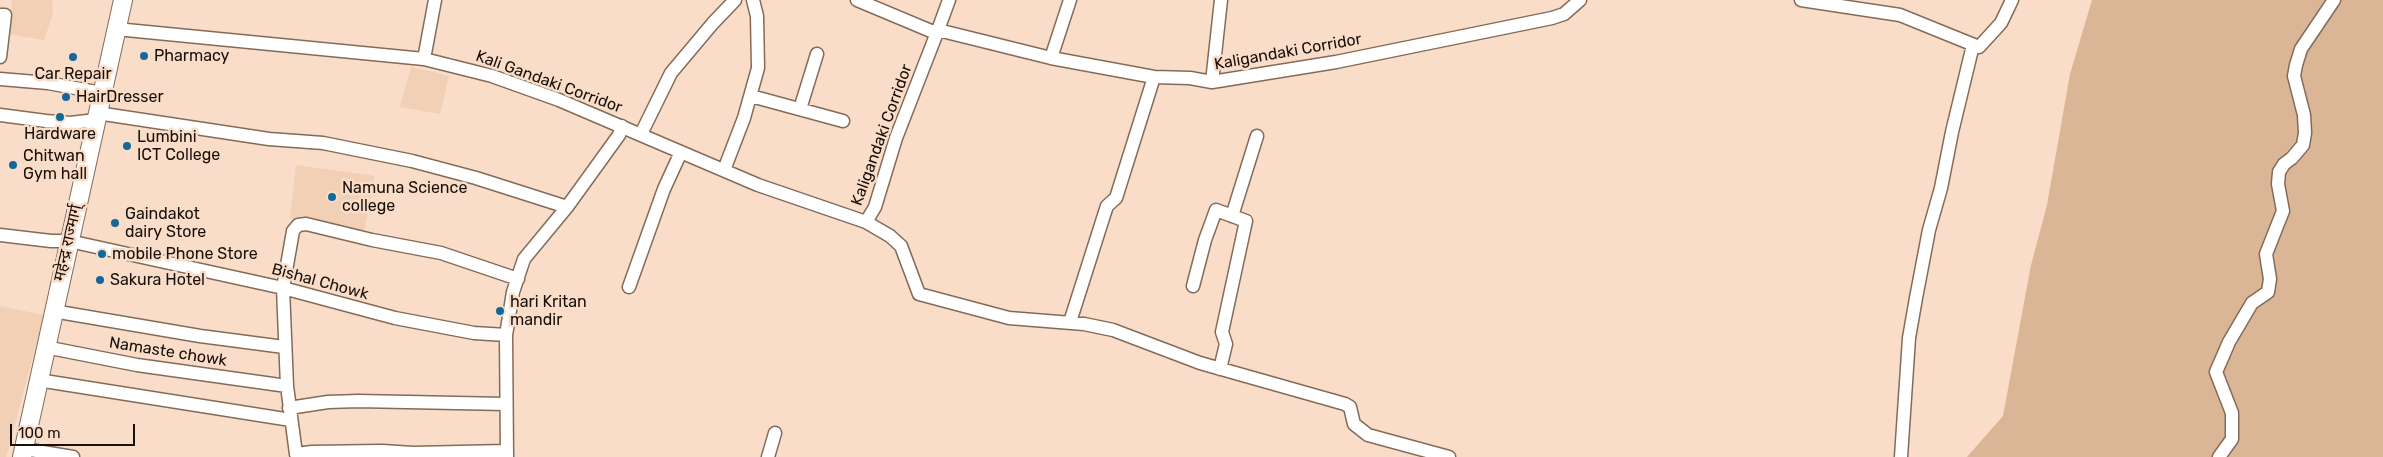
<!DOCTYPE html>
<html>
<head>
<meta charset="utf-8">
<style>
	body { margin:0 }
	#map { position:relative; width:2383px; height:457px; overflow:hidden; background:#f9ddc8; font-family:Rubik,sans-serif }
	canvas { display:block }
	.scale { position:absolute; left:10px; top:424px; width:125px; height:22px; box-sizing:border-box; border:2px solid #180f08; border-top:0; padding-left:6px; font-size:15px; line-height:18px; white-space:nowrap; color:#180f08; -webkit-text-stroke:4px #f9ddc8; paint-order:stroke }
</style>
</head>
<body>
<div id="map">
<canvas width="2383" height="457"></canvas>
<div class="scale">100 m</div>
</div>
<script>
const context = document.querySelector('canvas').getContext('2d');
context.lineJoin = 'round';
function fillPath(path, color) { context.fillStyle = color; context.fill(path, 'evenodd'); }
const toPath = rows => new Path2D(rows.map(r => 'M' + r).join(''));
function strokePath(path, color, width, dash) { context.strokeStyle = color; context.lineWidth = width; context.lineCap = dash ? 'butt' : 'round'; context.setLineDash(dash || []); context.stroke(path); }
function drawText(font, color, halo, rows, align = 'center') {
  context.font = font + ' Rubik,"Noto Sans Devanagari",sans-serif'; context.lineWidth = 5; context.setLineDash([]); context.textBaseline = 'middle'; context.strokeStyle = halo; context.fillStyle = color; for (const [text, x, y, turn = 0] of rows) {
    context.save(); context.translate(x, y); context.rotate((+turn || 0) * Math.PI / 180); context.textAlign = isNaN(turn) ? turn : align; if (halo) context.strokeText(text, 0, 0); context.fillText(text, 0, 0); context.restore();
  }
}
fillPath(toPath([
	[12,0,52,0,53,14,44,40,7,34],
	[411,67,449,76,440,114,400,107],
	[296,165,375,176,364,231,290,218],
	[0,306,44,315,6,457,0,457]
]), '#f1d0b5');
fillPath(toPath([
	[2092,0,2383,0,2383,457,1967,457,2003,416,2031,265,2047,205,2070,74]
]), '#dab596');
const minor = toPath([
	[857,0,931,31,938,30,949,0],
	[1801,0,1900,15,1979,47,2001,23,2012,0],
	[0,15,5,15,0,57],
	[116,29,424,59,492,76,559,100,758,185,866,222,890,236,901,246,919,294,1009,318,1084,324,1113,330,1200,363,1345,404,1350,407,1354,424,1368,435,1449,457],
	[1051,58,1070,0],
	[424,59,435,0],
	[0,79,48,83,102,93],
	[1212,82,1221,0],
	[751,96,843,121],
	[800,109,817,54],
	[97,113,269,139,323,143,412,161,476,178,567,207],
	[0,115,46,121,70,123,96,120],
	[641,134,671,73,713,23,735,0],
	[724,170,744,118,758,68,757,16,753,0],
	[1232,216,1257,136],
	[866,222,875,207,896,138,938,30,1051,58,1154,77,1190,78,1212,82,1336,62,1552,18,1564,14,1580,0],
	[0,235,51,241,69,241,283,288,395,318,474,333,506,335],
	[1193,286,1205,240,1216,210,1246,221,1222,332,1226,344,1220,369],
	[629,287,664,189,681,152],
	[53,311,200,336,284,347],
	[1070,322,1105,212,1107,206,1116,198,1154,77],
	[45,347,137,365,287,386],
	[38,380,291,420],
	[289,408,328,402,358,401,506,404],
	[24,449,73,457],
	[507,451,413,453,382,451,312,452,296,454,287,386,283,288,293,231,298,225,306,224,372,240,441,253,518,279],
	[507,457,506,335,513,292,524,259,567,207,619,135,622,126],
	[768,457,775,433],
	[1901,457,1909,338,1916,298,1929,230,1941,188,1952,132,1973,45],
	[2219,457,2232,439,2232,413,2216,372,2229,342,2252,303,2268,292,2270,279,2266,254,2283,211,2278,184,2279,172,2284,164,2292,158,2303,145,2305,133,2304,115,2294,76,2296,65,2301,49,2334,0]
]);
const highway = toPath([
	[22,457,123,0]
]);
strokePath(minor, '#836b58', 15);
strokePath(highway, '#836b58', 20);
strokePath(minor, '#fff', 12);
strokePath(highway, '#fff', 18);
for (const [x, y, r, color] of [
	[144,56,5,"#136899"],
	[73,57,5,"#136899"],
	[66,97,5,"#136899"],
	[60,117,5,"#136899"],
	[127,146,5,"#136899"],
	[13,165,5,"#136899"],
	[332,197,5,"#136899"],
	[115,223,5,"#136899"],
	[102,254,5,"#136899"],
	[100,280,5,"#136899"],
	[500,311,5,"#136899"]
]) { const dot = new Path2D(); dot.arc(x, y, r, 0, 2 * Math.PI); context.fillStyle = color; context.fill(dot); strokePath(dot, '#f9ddc8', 2); }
drawText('16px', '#180f08', '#f9ddc8', [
	["Kaligandaki Corridor",1288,52,-10],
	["Kali Gandaki Corridor",549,82,20],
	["Kaligandaki Corridor",882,135,-70],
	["महेन्द्र राज्मार्ग्",68,243,-77],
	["Bishal Chowk",320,282,15],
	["Namaste chowk",168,352,9]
]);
drawText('16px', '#180f08', '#f9ddc8', [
	["Pharmacy",154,56],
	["Car Repair",73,74,"center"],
	["HairDresser",76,97],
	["Hardware",60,134,"center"],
	["Lumbini",137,137],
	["ICT College",137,155],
	["Chitwan",23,156],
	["Gym hall",23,174],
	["Namuna Science",342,188],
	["college",342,206],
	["Gaindakot",125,214],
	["dairy Store",125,232],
	["mobile Phone Store",112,254],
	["Sakura Hotel",110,280],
	["hari Kritan",510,302],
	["mandir",510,320]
], 'left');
</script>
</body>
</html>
